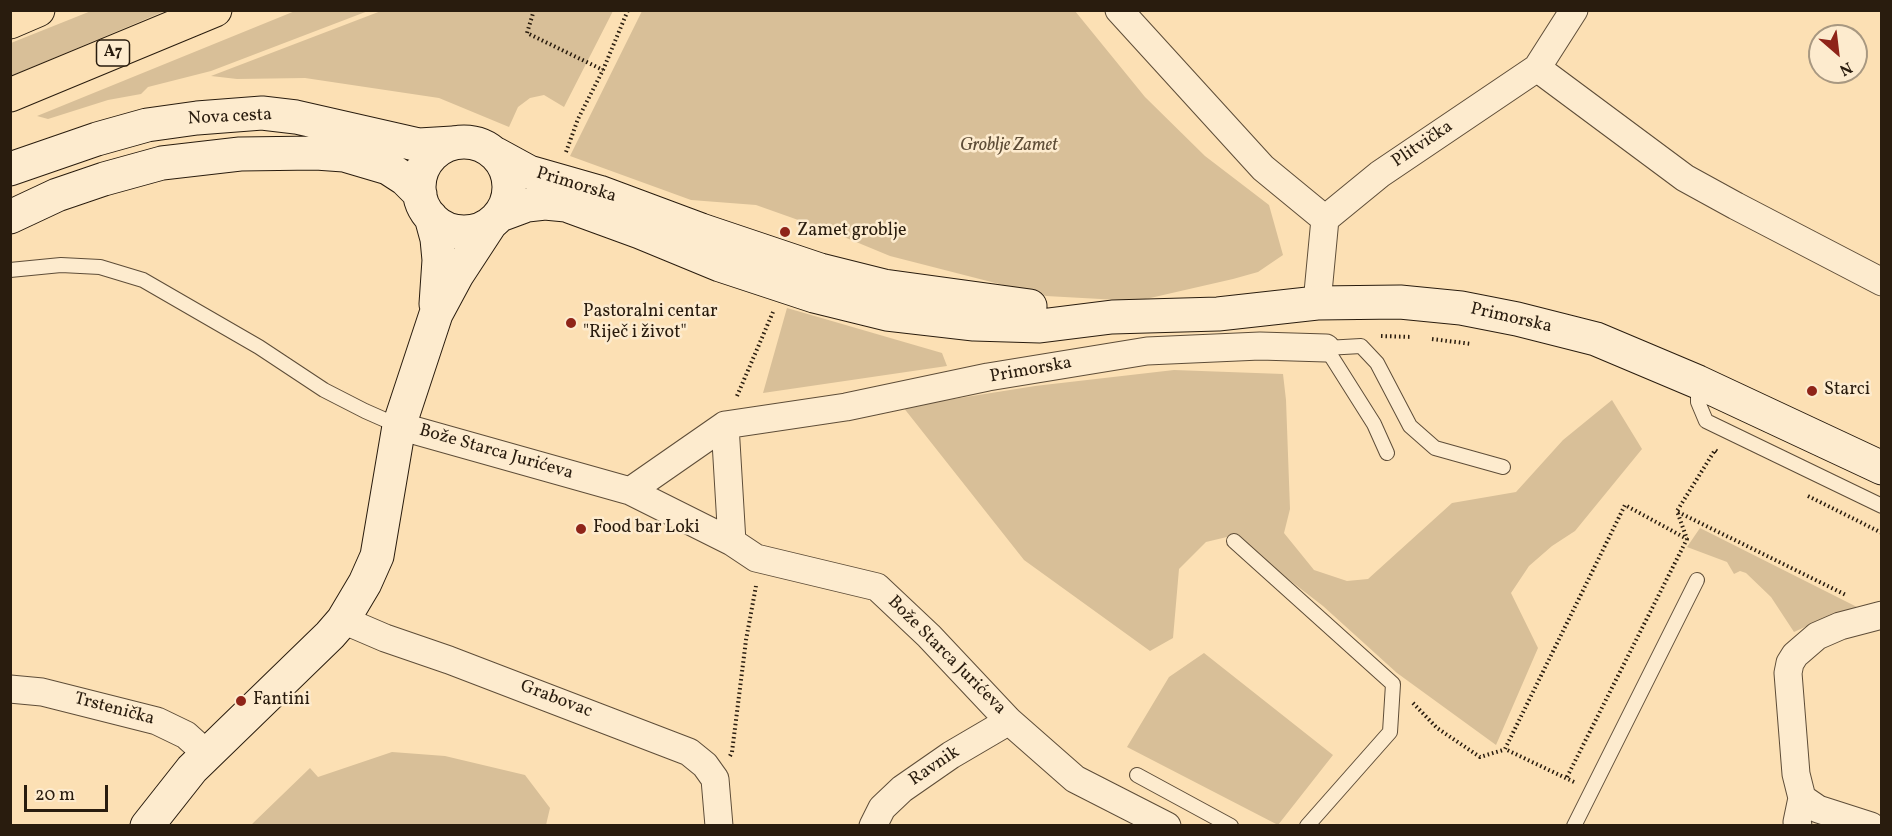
<!DOCTYPE html>
<html>
<head>
<meta charset="utf-8">
<style>
	body { margin:0 }
	#map { position:relative; width:1892px; height:836px; overflow:hidden; background:#fce0b4; font-family:Vollkorn,serif }
	canvas { display:block }
	.frame { position:absolute; inset:0; border:12px solid #291c0e; pointer-events:none }
	.north { position:absolute; left:1808px; top:24px; width:60px; height:60px; box-sizing:border-box; background:#fdebce; border:2px solid #a89881; border-radius:50%; rotate:152deg; font-size:16px; font-weight:700; line-height:24px; text-align:center; color:#291c0e }
	.north::after { content:''; display:block; margin:auto; width:21px; height:27px; background:#8f2418; clip-path:polygon(50% 0,100% 100%,50% 72%,0 100%) }
	.scale { position:absolute; left:24px; top:785px; width:84px; height:27px; box-sizing:border-box; border:3px solid #291c0e; border-top:0; padding-left:8px; font-size:18px; line-height:21px; white-space:nowrap; color:#291c0e; -webkit-text-stroke:4px #fdebce; paint-order:stroke }
</style>
</head>
<body>
<div id="map">
<canvas width="1892" height="836"></canvas>
<div class="frame"></div>
<div class="north">N</div>
<div class="scale">20 m</div>
</div>
<script>
const context = document.querySelector('canvas').getContext('2d');
context.lineJoin = 'round';
function fillPath(path, color) { context.fillStyle = color; context.fill(path, 'evenodd'); }
const toPath = rows => new Path2D(rows.map(r => 'M' + r).join(''));
function strokePath(path, color, width, dash) { context.strokeStyle = color; context.lineWidth = width; context.lineCap = dash ? 'butt' : 'round'; context.setLineDash(dash || []); context.stroke(path); }
function drawText(font, color, halo, rows, align = 'center') {
  context.font = font + ' Vollkorn,serif'; context.lineWidth = 5; context.setLineDash([]); context.textBaseline = 'middle'; context.strokeStyle = halo; context.fillStyle = color; for (const [text, x, y, turn = 0] of rows) {
    context.save(); context.translate(x, y); context.rotate((+turn || 0) * Math.PI / 180); context.textAlign = isNaN(turn) ? turn : align; if (halo) context.strokeText(text, 0, 0); context.fillText(text, 0, 0); context.restore();
  }
}
fillPath(toPath([
	[91,11,165,11,11,76,11,43],
	[295,11,368,11,211,71,148,87,141,94,108,100,48,119,37,116],
	[381,11,381,10,613,11,564,107,544,95,530,98,518,107,509,127,439,98,305,78,237,79,211,76],
	[642,11,1075,11,1145,97,1205,156,1269,205,1283,255,1258,272,1233,279,1137,301,1046,296,890,256,832,232,756,205,691,200,570,156],
	[787,308,942,353,947,366,763,393],
	[1174,370,1283,374,1286,400,1290,509,1284,533,1314,570,1347,581,1368,579,1452,503,1516,492,1563,440,1612,400,1642,449,1575,531,1552,546,1529,566,1511,593,1538,648,1496,745,1397,673,1323,606,1288,579,1273,576,1231,536,1206,542,1179,569,1173,638,1150,651,1024,560,903,407,1035,386],
	[1700,528,1859,608,1833,614,1794,632,1771,597,1746,573,1740,571,1734,574,1727,562,1687,547],
	[1204,653,1333,755,1278,825,1127,747,1169,677],
	[392,752,445,756,525,775,550,808,546,825,251,825,310,768,318,777]
]), '#d8bf98');
const lane = toPath([
	[10,270,61,265,100,267,143,280,259,347,324,390,365,411,399,426],
	[1698,384,1698,402,1706,421,1882,506],
	[1387,453,1374,424,1326,348,1361,346,1377,363,1410,426,1435,448,1503,467],
	[1234,541,1393,684,1390,732,1307,826],
	[1137,775,1231,826],
	[1574,826,1697,580]
]);
const street = toPath([
	[1119,10,1263,168,1325,219],
	[1537,68,1685,178,1736,206,1882,282],
	[1317,303,1325,219,1380,174,1537,68,1574,10],
	[725,425,732,542],
	[399,426,630,491,732,542,756,558,877,587,929,636,1009,721,1075,779,1167,826],
	[630,491,725,425,846,407,988,377,1147,351,1260,346,1326,348],
	[343,620,385,638,449,660,689,752,705,765,715,779,719,826],
	[10,689,42,692,157,721,186,735,207,754],
	[873,826,882,808,902,789,951,755,1009,721],
	[1798,826,1797,822,1802,798],
	[1871,826,1818,809,1802,798,1796,774,1788,673,1790,663,1795,655,1817,636,1840,626,1882,615]
]);
const secondary = toPath([
	'419 187a45 45 0 1 1 90 0a45 45 0 1 1-90 0Z',
	[496,154,529,172,599,192,701,230,820,270,884,286,1030,306],
	[10,169,97,139,147,125,197,118,262,113,296,117,419,145,453,143],
	[500,215,527,205,545,203,566,205,640,232,720,265,814,296,887,314,974,324,1040,326,1112,317,1218,314,1317,303,1400,302,1461,308,1517,319,1596,339,1698,382,1882,468],
	[10,217,57,195,104,179,162,163,240,154,316,153,344,155,388,168,405,179,420,194],
	[431,217,437,239,439,260,436,304],
	[147,826,192,769,330,635,343,620,365,583,377,556,399,426,436,314,457,275,491,223]
]);
const highway = toPath([
	[10,22,38,10],
	[10,95,215,10]
]);
strokePath(lane, '#5e4d38', 16);
strokePath(street, '#5e4d38', 29);
strokePath(secondary, '#291c0e', 35);
strokePath(highway, '#291c0e', 35);
strokePath(toPath([
	[534,10,527,33,603,70],
	[566,152,578,119,603,70,628,10],
	[1381,336,1412,337],
	[1432,339,1472,344],
	[737,396,773,312],
	[1808,496,1882,533],
	[1678,512,1846,595],
	[1413,703,1437,728,1480,757,1503,750],
	[730,756,732,752,746,640,756,586],
	[1567,777,1687,539,1677,511,1715,450,1718,452],
	[1574,782,1505,749,1625,505,1687,539]
]), '#291c0e', 4, [1.5, 3]);
strokePath(lane, '#fdebce', 14);
strokePath(street, '#fdebce', 27);
strokePath(secondary, '#fdebce', 33);
strokePath(highway, '#fce0b4', 33);
for (const [x, y, r, color] of [
	[785,232,6,"#8f2418"],
	[571,323,6,"#8f2418"],
	[1812,391,6,"#8f2418"],
	[581,529,6,"#8f2418"],
	[241,701,6,"#8f2418"]
]) { const dot = new Path2D(); dot.arc(x, y, r, 0, 2 * Math.PI); context.fillStyle = color; context.fill(dot); strokePath(dot, '#fdebce', 2); }
for (const [x, y, w] of [
	[113,53,33]
]) { const box = new Path2D(); box.roundRect(x - w / 2, y - 13, w, 26, 4.5); context.fillStyle = '#fdebce'; context.fill(box); strokePath(box, '#291c0e', 1.5); }
drawText('bold 16px', '#291c0e', null, [
	["A7",113,53]
]);
drawText('18px', '#291c0e', '#fdebce', [
	["Nova cesta",230,118,-3],
	["Plitvička",1423,145,-34],
	["Primorska",576,186,17],
	["Primorska",1511,319,13],
	["Primorska",1031,371,-10],
	["Bože Starca Jurićeva",496,453,16],
	["Bože Starca Jurićeva",946,656,45],
	["Grabovac",556,700,21],
	["Trstenička",114,710,15],
	["Ravnik",935,767,-34]
]);
drawText('italic 18px', '#5e4d37', '#fdebce', [
	["Groblje Zamet",1009,147]
]);
drawText('18px', '#291c0e', '#fdebce', [
	["Zamet groblje",797,232],
	["Pastoralni centar",583,313],
	["\"Riječ i život\"",583,334],
	["Starci",1824,391],
	["Food bar Loki",593,529],
	["Fantini",253,701]
], 'left');
</script>
</body>
</html>
